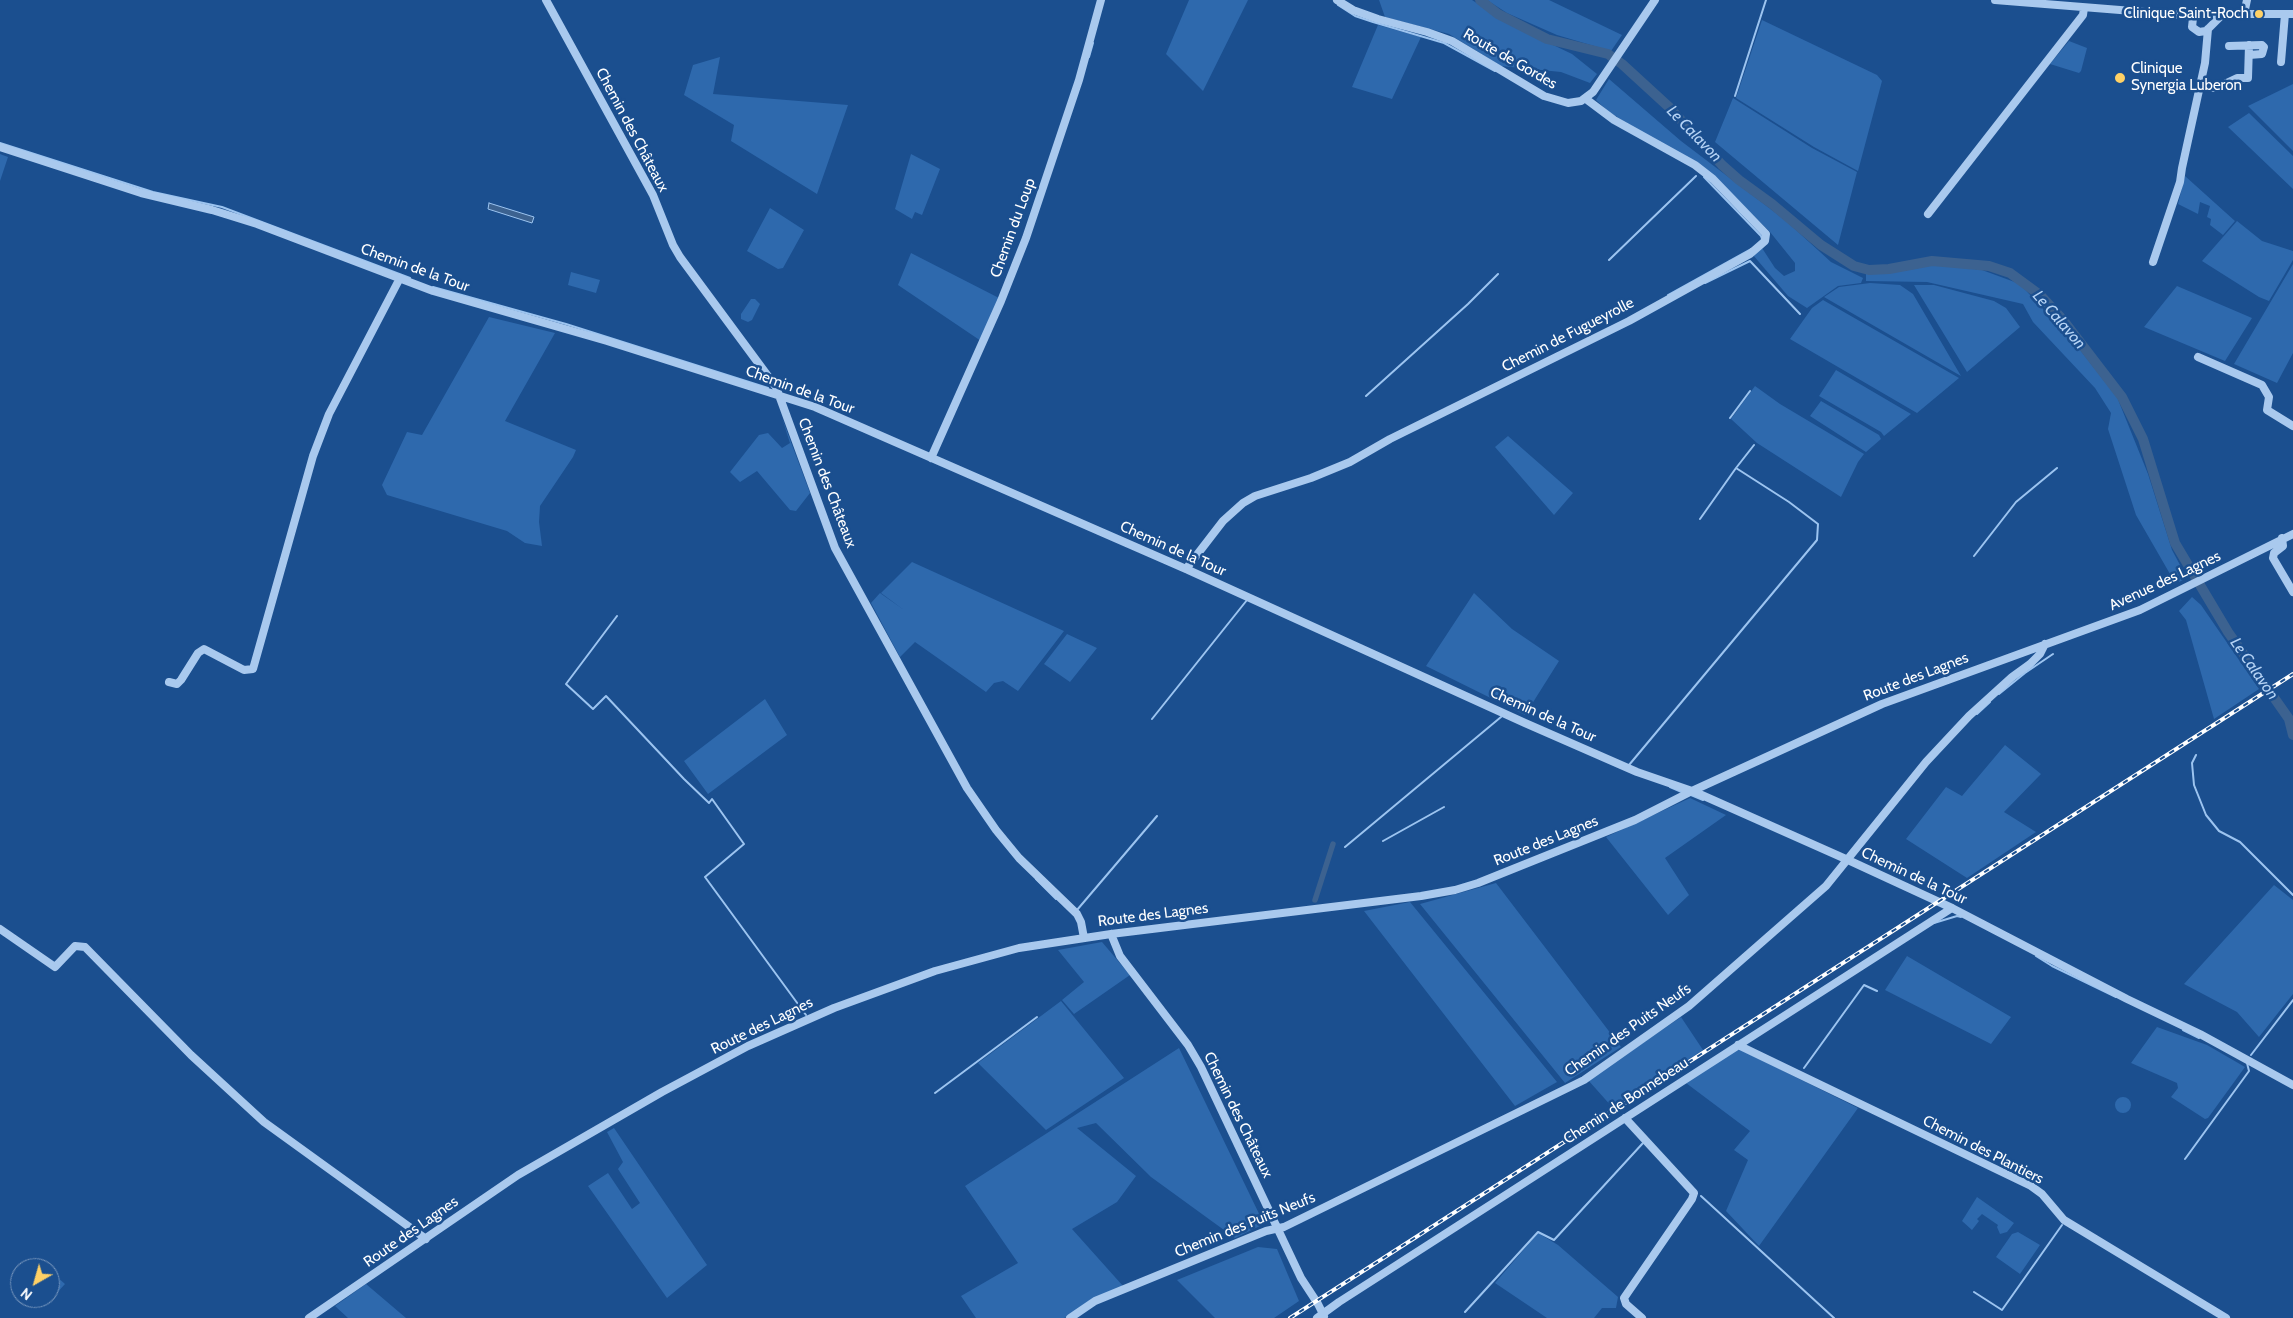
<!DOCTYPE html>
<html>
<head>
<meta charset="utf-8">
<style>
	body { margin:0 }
	#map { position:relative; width:2293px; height:1318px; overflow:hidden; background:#1b4f8f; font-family:Cabin,sans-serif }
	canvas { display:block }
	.north { position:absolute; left:10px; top:1258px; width:50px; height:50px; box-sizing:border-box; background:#1b4f8f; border:1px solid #7695bc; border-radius:50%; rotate:218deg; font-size:14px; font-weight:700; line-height:20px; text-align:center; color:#fff }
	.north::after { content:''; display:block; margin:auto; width:18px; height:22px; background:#ffd166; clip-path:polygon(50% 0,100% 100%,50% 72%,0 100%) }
</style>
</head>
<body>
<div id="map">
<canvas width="2293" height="1318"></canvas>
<div class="north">N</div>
</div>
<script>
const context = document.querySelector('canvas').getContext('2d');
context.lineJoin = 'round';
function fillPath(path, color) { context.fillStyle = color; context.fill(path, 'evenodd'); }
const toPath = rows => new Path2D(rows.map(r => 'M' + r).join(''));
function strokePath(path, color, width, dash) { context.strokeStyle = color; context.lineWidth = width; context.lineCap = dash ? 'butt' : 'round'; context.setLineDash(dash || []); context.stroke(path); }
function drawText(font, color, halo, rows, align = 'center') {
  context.font = font + ' Cabin,sans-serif'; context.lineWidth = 5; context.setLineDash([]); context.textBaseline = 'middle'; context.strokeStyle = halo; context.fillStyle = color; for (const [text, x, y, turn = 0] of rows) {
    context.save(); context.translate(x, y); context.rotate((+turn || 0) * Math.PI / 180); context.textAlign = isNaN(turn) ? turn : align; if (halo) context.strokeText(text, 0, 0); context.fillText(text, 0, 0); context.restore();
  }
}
fillPath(toPath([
	[1189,0,1248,0,1203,91,1166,54],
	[1379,0,1472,0,1507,23,1572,54,1597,74,1590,83,1561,72,1501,66,1449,34,1385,17],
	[1487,0,1549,0,1622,35,1611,51,1557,35,1507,13],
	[1762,20,1877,75,1882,81,1858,171,1814,147,1736,98],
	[1378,25,1421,37,1392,99,1352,87],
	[2069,41,2087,48,2081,71,2079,73,2050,64],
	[720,57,713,94,848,105,817,194,731,141,734,125,684,95,693,65],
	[1609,79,1681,141,1785,220,1831,262,1863,278,1861,283,1838,286,1807,308,1788,296,1753,255,1762,248,1775,268,1784,276,1795,271,1795,263,1770,232,1715,177,1609,112,1596,100],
	[2293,84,2293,151,2248,106],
	[1733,98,1812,148,1857,172,1838,245,1715,142],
	[2249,113,2293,156,2293,189,2228,127],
	[0,154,8,157,0,181],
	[911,154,940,169,922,215,915,212,912,219,895,209],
	[2185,176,2235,221,2223,235,2210,225,2211,219,2207,217,2210,206,2200,202,2198,214,2178,204],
	[770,208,804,230,783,268,778,269,747,251],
	[2237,221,2262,241,2293,251,2293,260,2269,301,2259,297,2202,261],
	[911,253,999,298,981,341,898,285],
	[1939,264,1982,270,2020,284,2077,346,2117,397,2148,474,2172,550,2187,578,2179,582,2170,574,2136,515,2108,429,2111,413,2095,388,2033,322,2023,304,1927,282,1866,281,1866,274,1902,271],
	[2293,264,2293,353,2277,383,2234,364],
	[571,272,600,280,596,293,568,285],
	[1870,283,1900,285,1913,294,1961,376,1824,297,1839,287],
	[1914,285,1934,285,1994,301,2006,308,2020,327,1967,372],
	[2177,286,2252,318,2225,361,2144,327],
	[751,299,755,299,760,304,752,320,748,322,741,319,741,314],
	[1823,300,1959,378,1917,413,1790,339,1812,308],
	[489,317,555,333,505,421,576,450,573,457,540,506,539,522,542,546,525,543,507,531,387,495,382,485,407,432,422,435],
	[1836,370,1911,414,1884,436,1881,432,1819,396],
	[1755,386,1780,404,1864,454,1858,462,1841,497,1757,443,1731,419],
	[1821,401,1879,435,1881,439,1866,452,1810,416],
	[782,418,810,493,796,511,790,510,757,471,740,482,730,472,759,435,768,433,782,448,790,443],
	[1508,436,1573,493,1554,515,1495,447],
	[912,562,1064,631,1018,691,1003,681,994,683,986,692,915,642,900,657,871,603,880,593,904,610,881,593],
	[1474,593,1512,629,1559,661,1525,715,1426,666],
	[2192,597,2201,605,2259,689,2214,719,2186,620,2179,611],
	[1067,634,1097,648,1070,682,1044,664],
	[765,699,787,735,708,794,684,761],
	[2005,745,2041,774,2004,812,2036,832,1967,878,1906,839,1946,787,1962,796],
	[1690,798,1726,815,1665,858,1689,895,1668,915,1606,837],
	[1496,883,1621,1047,1565,1083,1420,904],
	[2274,885,2293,900,2293,994,2259,1037,2237,1012,2184,984],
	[1410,902,1557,1082,1515,1106,1364,911],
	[1102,942,1130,975,1074,1014,1062,1000,1084,982,1058,950],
	[1907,956,2011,1017,1991,1044,1885,990],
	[1061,1001,1124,1078,1046,1130,978,1063],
	[1681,1017,1703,1050,1613,1108,1588,1080],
	[2157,1027,2207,1045,2245,1067,2208,1118,2205,1119,2171,1097,2178,1088,2177,1083,2131,1063],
	[1179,1048,1264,1224,1235,1238,1151,1177,1096,1123,1077,1128,1136,1176,1117,1202,1072,1229,1123,1286,1064,1318,976,1318,961,1296,1018,1263,965,1186],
	[1737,1048,1858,1108,1759,1246,1726,1211,1748,1160,1734,1150,1750,1131,1686,1083],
	'2115 1105a8 8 0 1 1 16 0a8 8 0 1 1-16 0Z',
	[614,1128,707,1265,667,1298,588,1186,608,1173,632,1209,640,1203,618,1169,623,1162,607,1132],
	[1977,1197,2014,1223,2007,1232,2000,1234,1997,1227,1998,1225,1982,1214,1977,1219,1979,1221,1972,1230,1962,1221],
	[2018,1232,2040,1245,2020,1274,1996,1257,2012,1234],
	[1538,1233,1558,1245,1618,1297,1616,1308,1602,1308,1594,1318,1547,1318,1495,1283],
	[1258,1247,1277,1249,1299,1301,1274,1318,1215,1318,1177,1280],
	[55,1275,65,1284,45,1306,37,1298,50,1298,50,1280],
	[366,1284,406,1318,348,1318,335,1306]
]), '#2e69ad');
const water = toPath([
	[489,203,534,217,532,223,488,209,489,203]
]);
fillPath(water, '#3c6290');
strokePath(water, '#9cc4f0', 1);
strokePath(toPath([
	[1338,5,1355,16,1373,22,1444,43,1495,71],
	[1089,57,1093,43],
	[1735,96,1766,0],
	[0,143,153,192,222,207,410,278],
	[1704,177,1761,236,1762,239],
	[1609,260,1696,176],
	[1705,283,1750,261,1800,314],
	[433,287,566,324,768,388],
	[1668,295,1751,249],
	[1366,396,1468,304,1498,274],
	[1730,418,1750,391],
	[1700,519,1736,468],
	[1974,556,2016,502,2057,468],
	[617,616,566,684,593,709,606,696,684,779,709,803,712,799,744,844,705,877,806,1015],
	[1999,694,2025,673,2053,654],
	[1977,714,1990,702],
	[1152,719,1247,600],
	[2196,755,2192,763,2194,785,2206,815,2219,831,2240,842,2293,895],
	[1629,765,1817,540,1818,524,1789,502,1736,468,1754,445],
	[1670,787,1684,793],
	[1691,795,1703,800],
	[1383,841,1444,807],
	[1345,847,1501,717],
	[1036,879,1056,899],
	[1077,910,1157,816],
	[1934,923,1957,916,1961,917],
	[2036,956,2052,966,2116,997],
	[2183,1030,2199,1038],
	[2251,1055,2293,1000],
	[1804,1068,1864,985,1877,991],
	[935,1093,1037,1017],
	[2185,1159,2249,1071,2247,1063],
	[1701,1196,1834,1318],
	[1974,1292,2002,1310,2062,1225],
	[1465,1312,1538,1232,1554,1240,1643,1143]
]), '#9cc4f0', 2);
strokePath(toPath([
	[1315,900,1333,844]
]), '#3c6290', 5.5);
strokePath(toPath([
	[1480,0,1498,14,1547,39,1608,54,1622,64,1670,108,1722,165,1739,180,1772,204,1821,245,1854,266,1869,270,1889,269,1932,261,1989,266,2010,273,2040,295,2063,320,2122,397,2143,439,2175,543,2228,632,2289,719,2293,735]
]), '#3c6290', 10);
strokePath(toPath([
	[546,0,653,195,673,245,680,257,776,387,835,548,967,788,996,830,1019,858,1077,914,1081,922,1084,938],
	[1337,0,1353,10,1378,19,1427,32,1452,41,1544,96,1568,103,1581,101,1593,92,1655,0],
	[1995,0,2195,16],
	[2244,14,2247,0],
	[2222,15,2206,31,2199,32,2192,27,2193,18,2199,14,2293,14],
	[2229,46,2262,45,2264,47,2262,54,2249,55],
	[2281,62,2285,14],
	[2200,87,2216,88,2237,78,2248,78,2249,45],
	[0,147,141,193,212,210,257,224,433,291,607,341,815,407,1186,569,1525,723,1637,772,1695,792,1848,860,1952,908,2127,999,2200,1034,2293,1085],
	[1928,214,2083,15,2084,8],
	[2153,262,2180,182,2182,168,2205,63,2208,29],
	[2198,357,2262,385,2269,397,2267,410,2293,426],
	[931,458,1001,301,1026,238,1079,80,1101,0],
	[2282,538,2283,546,2274,553,2273,558,2293,592],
	[1186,569,1223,521,1243,503,1255,496,1311,478,1350,462,1390,439,1629,321,1750,254,1765,241,1766,234,1713,179,1695,165,1614,120,1586,99],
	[169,682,177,684,181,680,198,653,204,649,244,670,253,669,313,456,329,414,400,278],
	[0,929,55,967,75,946,85,947,191,1055,264,1122,426,1239],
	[1111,934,1120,956,1188,1045,1201,1067,1301,1278,1318,1304,1324,1316],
	[1738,1045,2031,1186,2042,1194,2064,1220,2226,1318],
	[1625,1118,1694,1193,1692,1199,1624,1298,1626,1304,1642,1318],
	[309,1318,518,1175,662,1092,748,1046,834,1008,935,971,1019,948,1111,934,1421,896,1455,890,1478,883,1635,820,1692,791,1882,704,2140,610,2293,534],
	[1070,1318,1095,1301,1266,1231,1284,1227,1584,1080,1689,1006,1826,886,1926,762,1969,716,2012,677,2030,664,2040,654,2045,644],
	[1317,1318,1339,1302,1952,908]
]), '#a9c9ee', 8);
const rail = toPath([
	[1290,1318,2293,674]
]);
strokePath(rail, '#fff', 4);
strokePath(rail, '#1b4f8f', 2, [5.5]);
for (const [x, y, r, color] of [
	[2259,14,5,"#ffd166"],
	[2120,78,6,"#ffd166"]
]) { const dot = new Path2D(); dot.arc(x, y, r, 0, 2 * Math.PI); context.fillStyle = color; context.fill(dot); strokePath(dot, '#1b4f8f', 2); }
drawText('15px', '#fff', '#1b4f8f', [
	["Clinique Saint-Roch",2249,14],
	["Clinique",2131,69,"left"],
	["Synergia Luberon",2131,86,"left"]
], 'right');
drawText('15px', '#fff', '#1b4f8f', [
	["Route de Gordes",1510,59,30],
	["Chemin des Châteaux",632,130,62],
	["Chemin du Loup",1013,228,-70],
	["Chemin de la Tour",415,268,20],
	["Chemin de Fugueyrolle",1568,335,-27],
	["Chemin de la Tour",800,390,20],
	["Chemin des Châteaux",827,483,69],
	["Chemin de la Tour",1173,549,24],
	["Avenue des Lagnes",2165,581,-25],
	["Route des Lagnes",1916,677,-21],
	["Chemin de la Tour",1543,715,24],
	["Route des Lagnes",1546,841,-22],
	["Chemin de la Tour",1914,876,25],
	["Route des Lagnes",1153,915,-7],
	["Route des Lagnes",762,1026,-26],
	["Chemin des Puits Neufs",1628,1030,-35],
	["Chemin de Bonnebeau",1626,1101,-33],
	["Chemin des Châteaux",1238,1115,64],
	["Chemin des Plantiers",1983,1150,27],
	["Chemin des Puits Neufs",1245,1225,-22],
	["Route des Lagnes",411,1232,-35]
]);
drawText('italic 16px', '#b5d3f5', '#1b4f8f', [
	["Le Calavon",1694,134,46],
	["Le Calavon",2059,320,49],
	["Le Calavon",2254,669,55]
]);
</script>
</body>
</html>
